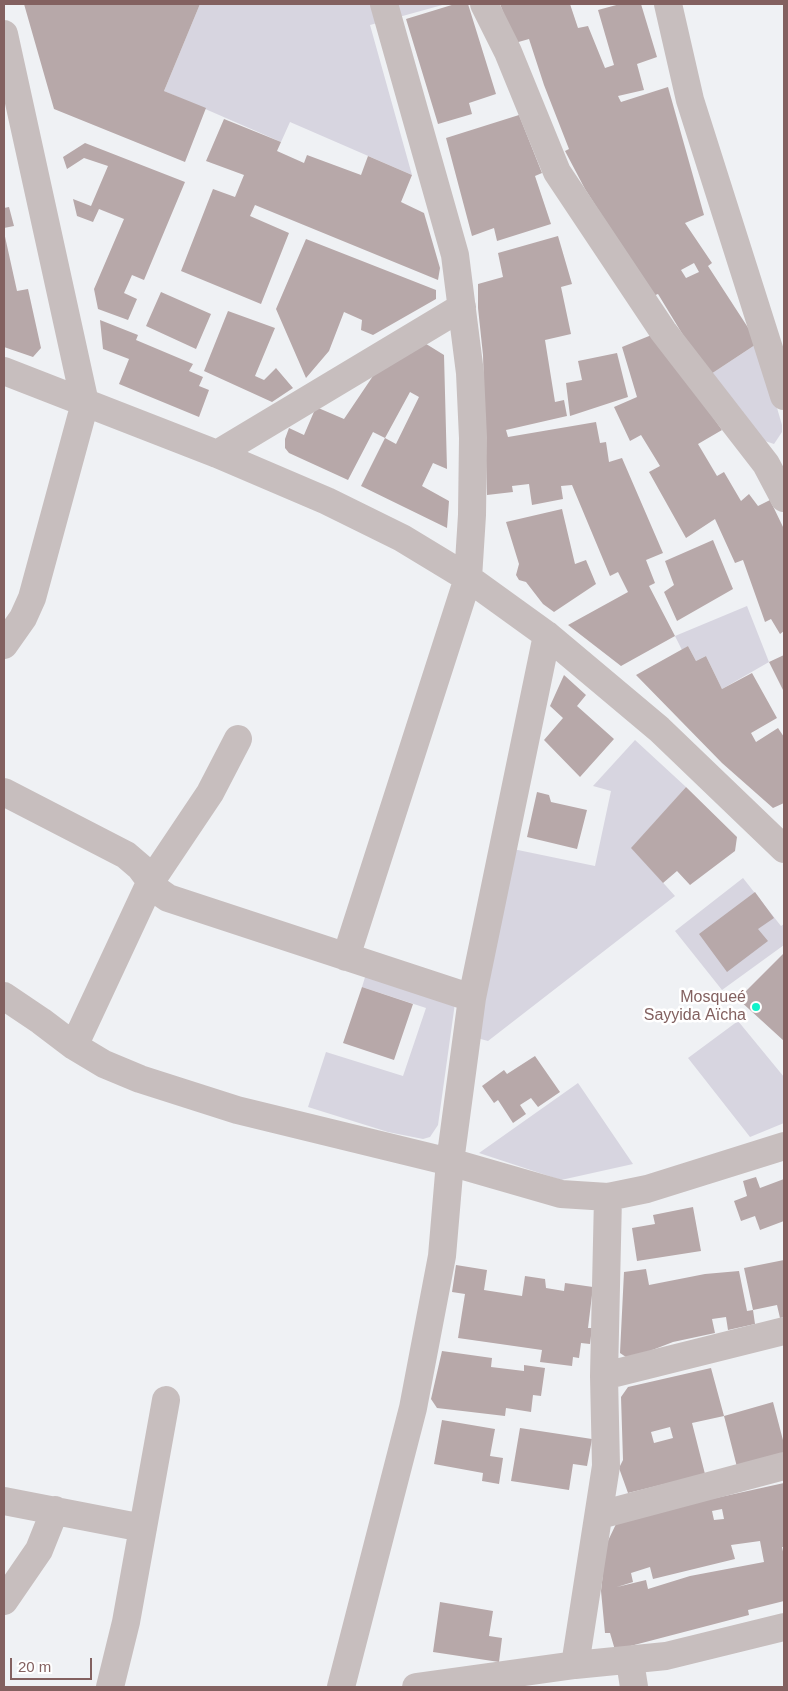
<!DOCTYPE html>
<html>
<head>
<meta charset="utf-8">
<style>
	body { margin:0 }
	#map { position:relative; width:788px; height:1691px; overflow:hidden; background:#eff1f4; font-family:Arial,sans-serif }
	canvas { display:block }
	.frame { position:absolute; inset:0; border:5px solid #836160; pointer-events:none }
	.scale { position:absolute; left:10px; top:1658px; width:82px; height:22px; box-sizing:border-box; border:2px solid #836160; border-top:0; padding-left:6px; font-size:15px; line-height:18px; white-space:nowrap; color:#836160; -webkit-text-stroke:4px #fff; paint-order:stroke }
</style>
</head>
<body>
<div id="map">
<canvas width="788" height="1691"></canvas>
<div class="frame"></div>
<div class="scale">20 m</div>
</div>
<script>
const context = document.querySelector('canvas').getContext('2d');
context.lineJoin = 'round';
function fillPath(path, color) { context.fillStyle = color; context.fill(path, 'evenodd'); }
const toPath = rows => new Path2D(rows.map(r => 'M' + r).join(''));
function strokePath(path, color, width, dash) { context.strokeStyle = color; context.lineWidth = width; context.lineCap = dash ? 'butt' : 'round'; context.setLineDash(dash || []); context.stroke(path); }
function drawText(font, color, halo, rows, align = 'center') {
  context.font = font + ' Arial,sans-serif'; context.lineWidth = 5; context.setLineDash([]); context.textBaseline = 'middle'; context.strokeStyle = halo; context.fillStyle = color; for (const [text, x, y, turn = 0] of rows) {
    context.save(); context.translate(x, y); context.rotate((+turn || 0) * Math.PI / 180); context.textAlign = isNaN(turn) ? turn : align; if (halo) context.strokeText(text, 0, 0); context.fillText(text, 0, 0); context.restore();
  }
}
fillPath(toPath([
	[200,4,446,4,370,25,412,175,290,122,281,142,164,91],
	[758,343,782,425,782,432,774,444,759,439,708,376],
	[747,606,769,662,722,689,706,656,696,661,688,646,682,650,675,636],
	[635,740,686,787,632,848,675,896,488,1041,477,1038,513,849,595,866,611,791,593,786],
	[743,878,781,926,784,924,784,945,722,990,675,931],
	[366,974,455,1003,438,1125,430,1137,423,1139,388,1132,308,1107,326,1052,403,1076,426,1008,362,987],
	[738,1021,784,1077,784,1123,750,1137,688,1058],
	[578,1083,633,1164,561,1180,479,1153]
]), '#d7d5e0');
fillPath(toPath([
	[24,4,200,4,164,91,206,108,185,162,54,109],
	[455,4,468,4,496,94,469,103,472,114,438,124,406,19],
	[500,4,570,4,578,28,588,26,605,68,614,65,598,10,620,4,641,4,657,57,637,64,644,90,618,96,621,102,668,87,704,215,685,223,712,263,708,266,758,343,708,376,658,294,653,296,585,189,565,151,569,149,544,85,529,39,515,43],
	[694,263,699,272,686,278,681,270],
	[519,115,542,173,535,176,551,224,497,241,494,228,472,236,446,138],
	[224,119,281,142,277,151,304,163,307,155,361,175,368,156,412,175,401,202,424,213,440,268,438,280,255,205,250,216,289,233,261,304,181,271,213,189,235,197,244,175,206,161],
	[85,143,185,182,144,280,132,275,124,293,137,299,128,320,98,309,94,289,124,219,99,209,93,222,77,216,73,199,91,206,108,166,84,158,67,169,63,157],
	[9,207,14,226,4,228,4,208],
	[4,232,17,291,28,289,41,348,33,357,4,347],
	[558,236,572,284,561,287,571,334,545,340,555,402,564,400,567,416,506,430,508,437,596,422,600,443,606,442,609,462,622,458,663,553,646,560,655,583,649,586,675,636,621,666,568,625,628,592,618,572,610,576,572,485,561,486,563,499,532,505,529,484,512,486,513,492,487,495,483,355,478,308,478,284,503,277,498,253],
	[306,239,436,290,436,299,373,335,361,330,362,320,344,312,329,351,306,378,276,309],
	[161,292,211,314,196,349,146,326],
	[228,311,275,328,255,376,264,380,276,368,293,388,272,402,204,371],
	[100,320,138,335,136,340,193,364,189,371,203,377,199,386,209,390,199,417,119,384,129,359,103,349],
	[654,334,722,430,698,444,717,476,724,472,741,501,749,494,758,506,770,500,784,529,784,631,780,634,771,619,765,622,743,560,735,563,715,519,686,538,649,472,660,466,641,435,630,441,614,407,637,397,622,347],
	[423,342,444,355,447,469,433,463,422,486,449,501,447,528,361,486,385,438,396,444,419,397,410,392,385,438,373,432,348,480,289,453,285,448,285,439,289,428,304,435,316,407,344,419,375,373],
	[617,353,628,397,570,416,566,383,582,380,578,361],
	[562,509,575,564,586,560,596,584,554,612,543,604,526,582,519,580,516,575,519,564,506,522],
	[713,540,733,589,677,621,664,592,674,585,665,561],
	[688,646,696,661,706,656,722,689,752,673,777,718,751,733,756,742,778,728,784,737,784,803,773,808,722,763,636,675],
	[784,655,784,692,769,662],
	[564,675,586,695,577,706,614,739,580,777,544,740,563,718,550,706],
	[686,787,737,837,735,851,690,885,677,871,663,883,631,848],
	[537,792,549,795,551,802,587,810,577,849,527,837],
	[755,892,774,918,758,929,768,941,727,972,699,934],
	[784,953,784,1041,738,999],
	[362,987,413,1004,394,1060,343,1043],
	[535,1056,560,1092,538,1107,531,1098,520,1105,526,1114,513,1123,498,1100,494,1103,482,1086,504,1070,507,1074],
	[756,1177,760,1188,784,1179,784,1221,760,1230,755,1216,741,1221,734,1201,747,1196,743,1181],
	[693,1207,701,1251,637,1261,632,1228,655,1224,653,1215],
	[784,1260,784,1317,780,1318,777,1305,753,1310,744,1268],
	[456,1265,487,1270,484,1290,522,1296,525,1276,545,1279,546,1288,564,1291,565,1283,593,1287,588,1328,592,1328,590,1344,581,1343,579,1358,573,1357,572,1366,540,1362,542,1350,458,1338,465,1294,452,1292],
	[646,1269,649,1285,705,1274,739,1271,747,1311,753,1310,755,1324,728,1330,726,1317,712,1319,715,1333,673,1342,629,1359,620,1353,624,1272],
	[442,1351,492,1358,491,1367,524,1371,524,1365,545,1368,541,1396,533,1395,531,1412,506,1408,505,1416,437,1408,431,1399],
	[711,1368,724,1416,773,1402,784,1444,784,1454,737,1467,724,1416,692,1423,705,1474,628,1493,619,1468,623,1460,621,1397,628,1387],
	[670,1427,673,1438,654,1443,651,1432],
	[442,1420,495,1429,490,1456,503,1458,499,1484,482,1481,483,1473,434,1464],
	[520,1428,592,1439,587,1466,573,1464,569,1490,511,1481],
	[784,1483,784,1547,782,1547,784,1556,784,1601,748,1610,749,1615,615,1650,610,1633,605,1633,601,1591,606,1545,616,1524,675,1507],
	[722,1509,724,1519,714,1520,712,1511],
	[760,1541,764,1562,690,1576,648,1589,646,1580,617,1587,633,1582,631,1573,650,1567,653,1579,735,1559,731,1545],
	[440,1602,493,1611,489,1636,502,1638,499,1662,433,1652]
]), '#b7a8a9');
strokePath(toPath([
	[484,4,508,52,557,172,663,331,766,464,784,498],
	[668,4,690,100,784,396],
	[4,34,85,403,32,598,23,618,4,645],
	[4,371,217,454,327,501,402,538,468,578,547,635,659,729,784,849],
	[217,454,462,307],
	[4,792,126,855,140,867,158,891,168,898,472,998],
	[346,957,468,578,472,515,473,438,470,373,455,255,384,4],
	[4,996,41,1021,74,1046,104,1064,140,1079,237,1110,450,1162,561,1194,608,1197,647,1189,784,1146],
	[74,1046,151,881,210,793,238,739],
	[604,1376,784,1331],
	[4,1501,143,1528],
	[600,1515,784,1466],
	[4,1601,39,1550,55,1510],
	[630,1661,634,1687],
	[575,1665,606,1466,604,1376,608,1197],
	[110,1687,126,1622,166,1400],
	[341,1687,413,1408,442,1256,450,1162,472,998,547,635],
	[416,1687,575,1665,666,1656,784,1627]
]), '#c7bebe', 28);
for (const [x, y, r, color] of [
	[756,1007,5,"#11f2ca"]
]) { const dot = new Path2D(); dot.arc(x, y, r, 0, 2 * Math.PI); context.fillStyle = color; context.fill(dot); strokePath(dot, '#fff', 2); }
drawText('16px', '#836160', '#fff', [
	["Mosqueé",746,998],
	["Sayyida Aïcha",746,1016]
], 'right');
</script>
</body>
</html>
